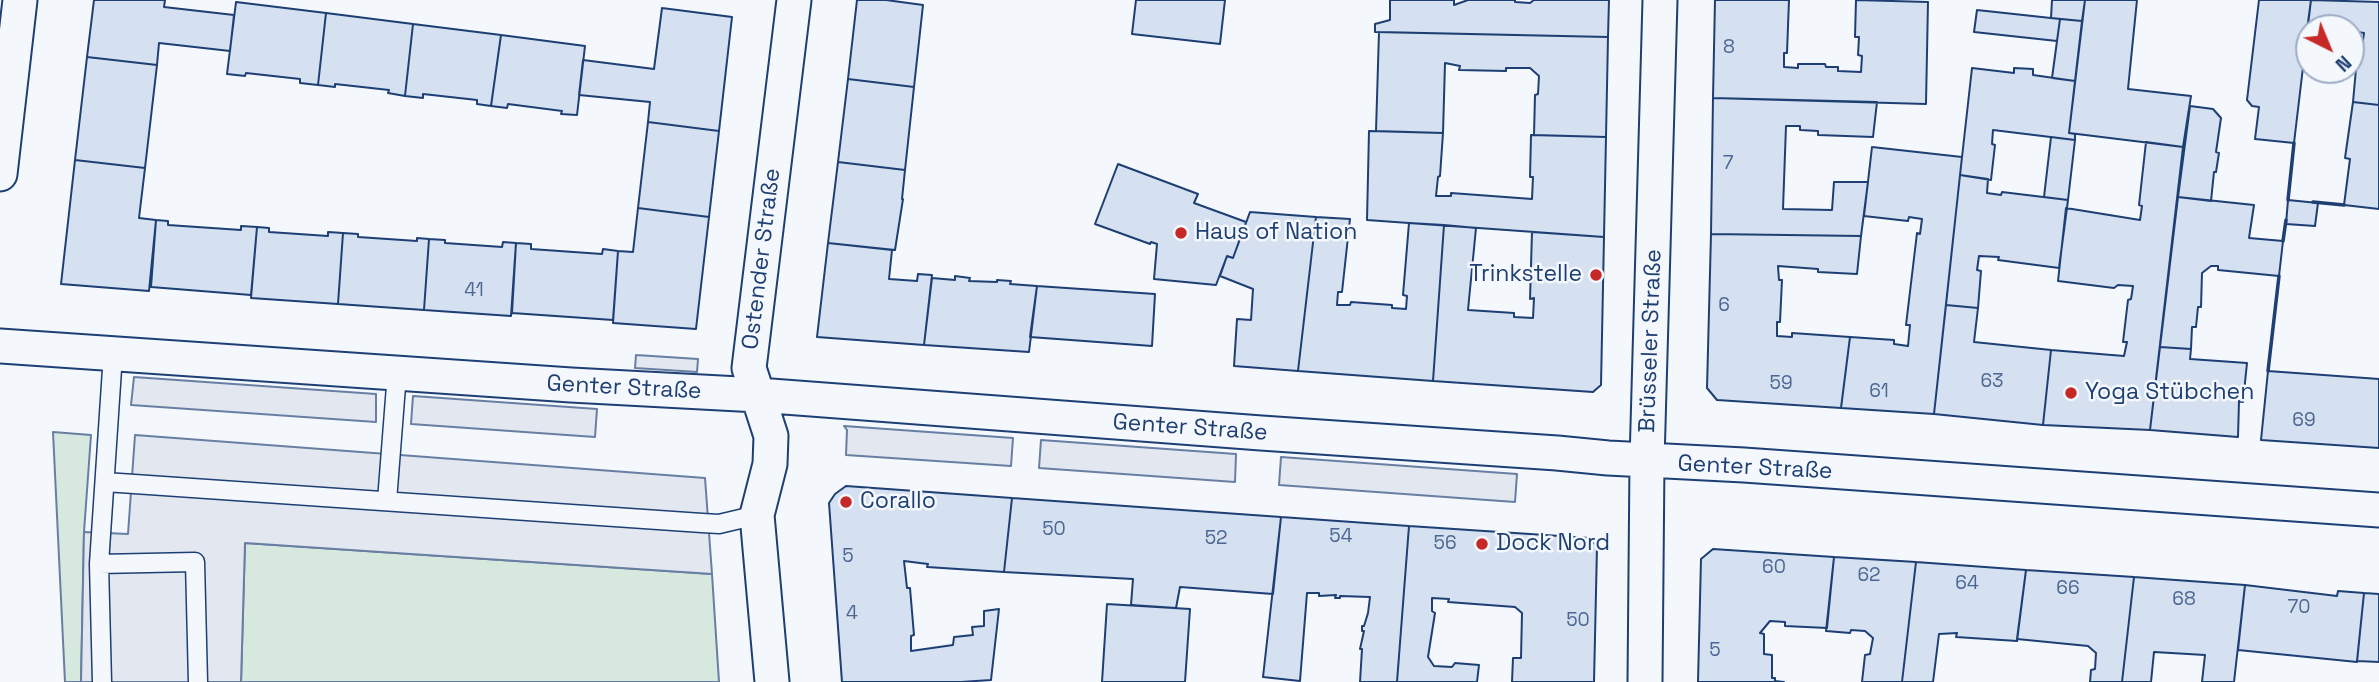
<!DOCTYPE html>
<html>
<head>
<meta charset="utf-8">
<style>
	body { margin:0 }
	#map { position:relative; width:2379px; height:682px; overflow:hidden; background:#f4f7fb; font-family:"Space Grotesk",sans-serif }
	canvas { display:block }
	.north { position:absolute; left:2295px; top:14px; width:70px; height:70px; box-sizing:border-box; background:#f4f7fb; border:2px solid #9eadc5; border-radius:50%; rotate:137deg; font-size:19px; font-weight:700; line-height:28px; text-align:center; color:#1d3f73 }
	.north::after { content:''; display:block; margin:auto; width:24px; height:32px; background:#c62828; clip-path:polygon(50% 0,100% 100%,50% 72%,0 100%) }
</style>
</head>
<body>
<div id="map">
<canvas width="2379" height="682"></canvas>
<div class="north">N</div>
</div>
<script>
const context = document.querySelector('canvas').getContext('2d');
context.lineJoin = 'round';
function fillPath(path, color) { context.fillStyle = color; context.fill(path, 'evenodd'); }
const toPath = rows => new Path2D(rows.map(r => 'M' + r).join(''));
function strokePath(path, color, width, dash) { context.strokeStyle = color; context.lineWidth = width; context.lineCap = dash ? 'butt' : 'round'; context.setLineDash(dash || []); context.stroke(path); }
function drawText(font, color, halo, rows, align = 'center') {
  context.font = font + ' "Space Grotesk",sans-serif'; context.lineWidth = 5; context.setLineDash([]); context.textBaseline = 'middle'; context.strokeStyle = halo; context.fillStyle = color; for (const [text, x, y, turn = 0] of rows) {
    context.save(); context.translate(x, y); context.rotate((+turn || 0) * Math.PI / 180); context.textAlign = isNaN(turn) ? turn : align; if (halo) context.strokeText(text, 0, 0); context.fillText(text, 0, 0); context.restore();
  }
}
const green = toPath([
	[53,432,91,435,84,532,81,682,65,682,53,432],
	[245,543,712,574,719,682,241,682,245,543]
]);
fillPath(green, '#d7e8df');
strokePath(green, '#687fa3', 2);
const parking = toPath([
	[636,355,698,359,697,372,635,368,636,355],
	[134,377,376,394,376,422,131,405,134,377],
	[413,396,597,409,595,437,411,424,413,396],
	[844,426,1013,438,1011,466,846,455,847,430,844,426],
	[135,435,705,478,712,574,245,543,241,682,81,682,84,532,128,534,135,435],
	[1041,440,1236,454,1235,482,1039,468,1041,440],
	[1281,457,1517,474,1515,502,1279,485,1281,457]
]);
fillPath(parking, '#e3e8f0');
strokePath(parking, '#687fa3', 2);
const building = toPath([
	[94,0,165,0,164,7,234,15,230,51,159,43,157,65,87,57,94,0],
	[857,0,886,0,923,5,914,87,848,79,857,0],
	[1136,0,1225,0,1220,44,1132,34,1136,0],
	[1390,0,1454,0,1454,5,1468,0,1515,0,1515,2,1530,3,1534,0,1609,0,1608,37,1375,32,1375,24,1390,20,1390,0],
	[1715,0,1789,0,1787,53,1784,53,1784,67,1798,68,1798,64,1825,64,1826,67,1838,67,1838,71,1861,72,1862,56,1858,55,1859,37,1855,37,1856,0,1928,2,1926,104,1713,98,1715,0],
	[2052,0,2085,0,2082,21,2051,18,2052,0],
	[2085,0,2137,0,2128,89,2191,96,2183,147,2069,133,2085,0],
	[2259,0,2311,0,2294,143,2255,139,2259,107,2252,106,2247,100,2259,0],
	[2311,0,2379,2,2379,105,2353,102,2358,47,2362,47,2364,33,2351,31,2351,28,2309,28,2307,30,2311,0],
	[236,2,326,13,318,85,300,83,300,79,246,73,245,76,227,74,236,2],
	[662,8,732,17,719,131,648,122,650,102,579,95,583,60,654,69,662,8],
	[1977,10,2060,19,2057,41,1974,32,1977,10],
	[326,13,413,24,405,96,388,93,389,90,335,84,335,87,318,85,326,13],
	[2060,19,2082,21,2075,81,2052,78,2060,19],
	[413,24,501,35,491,106,477,104,477,100,423,94,423,98,405,96,413,24],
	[1379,32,1608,37,1606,137,1534,135,1535,95,1538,94,1539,76,1530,68,1506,68,1506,71,1459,70,1460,66,1445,63,1443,133,1376,131,1379,32],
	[501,35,585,46,577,115,561,114,562,111,508,104,507,108,491,106,501,35],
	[87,57,157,65,145,168,75,160,87,57],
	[1972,68,2014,73,2014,68,2033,69,2033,75,2075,81,2069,133,2075,134,2075,140,1993,130,1992,144,1995,145,1991,180,1960,175,1972,68],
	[848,79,914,87,905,170,838,162,848,79],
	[1713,98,1877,102,1873,137,1818,135,1818,131,1800,130,1800,126,1786,126,1783,209,1832,210,1834,182,1868,182,1861,236,1711,234,1713,98],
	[2353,102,2379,105,2379,209,2344,205,2350,159,2345,158,2353,102],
	[2190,106,2213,109,2221,118,2216,152,2219,153,2216,172,2214,172,2211,201,2178,197,2190,106],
	[648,122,719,131,709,217,638,208,648,122],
	[1369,131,1443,133,1440,176,1438,177,1436,196,1451,196,1451,193,1532,199,1533,177,1530,177,1531,135,1606,137,1604,237,1367,220,1369,131],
	[2051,137,2075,140,2068,200,2044,197,2051,137],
	[2146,142,2183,147,2150,430,2043,425,2051,350,2124,356,2127,342,2123,342,2128,300,2131,299,2133,286,2118,285,2114,288,2058,281,2066,208,2140,220,2142,206,2139,205,2146,142],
	[1872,147,1962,157,1934,414,1841,408,1850,337,1894,340,1894,344,1908,346,1910,325,1906,325,1917,233,1920,234,1922,219,1909,217,1908,221,1864,216,1872,147],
	[75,160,145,168,139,218,156,220,149,291,61,284,75,160],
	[838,162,905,170,902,199,903,199,895,250,828,243,838,162],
	[1118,164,1198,194,1194,203,1246,222,1233,258,1227,256,1216,285,1154,279,1157,244,1151,242,1150,244,1095,224,1118,164],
	[1960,175,1988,179,1987,193,2001,195,2002,192,2068,200,2059,268,1998,260,1999,257,1979,256,1977,270,1981,271,1978,308,1946,305,1960,175],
	[2178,197,2254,205,2249,238,2283,241,2279,276,2218,270,2218,266,2211,266,2202,273,2201,307,2198,307,2196,327,2192,327,2191,349,2160,347,2178,197],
	[2288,200,2318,203,2315,226,2286,224,2288,200],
	[638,208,709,217,696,329,613,323,618,251,633,252,638,208],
	[1250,212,1316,217,1298,371,1234,366,1237,319,1251,320,1253,289,1220,276,1227,256,1233,258,1250,212],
	[1316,217,1350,219,1342,292,1338,292,1337,305,1350,305,1351,302,1392,305,1392,308,1406,309,1407,296,1403,295,1409,223,1444,225,1433,381,1298,371,1316,217],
	[156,220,168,221,168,225,241,230,241,226,257,227,251,295,151,287,156,220],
	[1444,225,1476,228,1468,310,1514,313,1514,317,1533,318,1534,298,1530,299,1532,232,1604,237,1601,385,1593,392,1433,381,1444,225],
	[257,227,269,228,269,232,328,236,328,232,343,233,338,304,251,298,257,227],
	[343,233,358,234,358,237,417,241,417,238,429,239,424,310,338,304,343,233],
	[1711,234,1861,236,1857,274,1818,272,1818,269,1778,266,1779,280,1782,280,1780,322,1777,322,1777,336,1792,337,1792,333,1850,337,1841,408,1717,400,1707,388,1711,234],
	[429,239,445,240,445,243,502,247,503,242,516,243,511,316,424,310,429,239],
	[516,243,531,244,531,249,602,254,603,249,618,251,613,320,512,313,516,243],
	[828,243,892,250,889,279,917,281,918,274,932,275,924,345,817,337,828,243],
	[955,276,970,278,969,281,997,282,997,280,1011,281,1010,284,1037,286,1029,352,924,345,932,278,955,280,955,276],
	[1037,286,1155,294,1152,346,1030,337,1037,286],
	[1946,305,1978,308,1974,342,2051,350,2043,425,1934,414,1946,305],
	[2160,347,2191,349,2190,359,2247,363,2243,402,2239,401,2238,437,2150,430,2160,347],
	[2268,371,2379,379,2379,448,2261,440,2268,371],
	[846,486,1012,498,1004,572,927,567,928,564,904,561,907,588,910,588,914,635,911,636,911,651,953,645,954,637,973,635,972,627,984,626,984,611,999,609,991,680,961,682,842,682,829,503,835,494,846,486],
	[1012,498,1281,517,1273,594,1180,587,1176,608,1131,605,1133,579,1004,572,1012,498],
	[1281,517,1409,526,1397,682,1360,682,1362,649,1360,649,1364,631,1362,631,1362,626,1364,626,1368,613,1370,597,1340,596,1340,598,1335,598,1336,595,1319,596,1319,593,1307,593,1300,681,1263,677,1281,517],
	[1409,526,1590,538,1597,547,1594,682,1512,682,1513,658,1521,658,1522,613,1515,607,1448,602,1449,599,1432,598,1432,611,1435,613,1428,657,1434,666,1452,667,1455,663,1479,665,1477,682,1397,682,1409,526],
	[1713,549,1834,557,1827,628,1785,626,1785,622,1770,621,1760,633,1764,634,1764,654,1772,655,1772,678,1775,678,1775,681,1784,682,1698,682,1701,559,1713,549],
	[1834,557,1916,562,1902,682,1862,682,1865,655,1870,654,1873,638,1865,631,1851,630,1850,633,1826,631,1834,557],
	[1916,562,2026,570,2017,641,1956,637,1957,633,1939,634,1933,682,1902,682,1916,562],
	[2026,570,2134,577,2122,682,2090,682,2091,670,2095,669,2096,653,2088,646,2017,639,2026,570],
	[2134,577,2245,585,2234,682,2202,682,2205,655,2154,652,2151,682,2122,682,2134,577],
	[2245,585,2337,596,2338,591,2364,593,2357,662,2238,650,2245,585],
	[2364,593,2379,594,2379,662,2357,661,2364,593],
	[1107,604,1190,609,1185,682,1102,682,1107,604]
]);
fillPath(building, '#d5e0f0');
strokePath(building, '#1d3f73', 2);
const lane = toPath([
	[105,482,702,523,719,524,757,515],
	[387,501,397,373],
	[99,564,195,562,198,682],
	[102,682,99,564,113,354]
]);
const street = toPath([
	[0,174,20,0],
	[0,346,571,385,758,395,1261,433,1557,453,1608,458,1744,465,2379,510],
	[772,682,757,515,770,464,771,436,749,368,794,0],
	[1645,682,1647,461,1660,0]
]);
strokePath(lane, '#1d3f73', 21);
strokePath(street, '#1d3f73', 37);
strokePath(lane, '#f4f7fb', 18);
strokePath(street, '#f4f7fb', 33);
strokePath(toPath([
	[2288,200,2294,143],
	[2313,202,2344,205],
	[2283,241,2286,220],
	[2268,371,2279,276]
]), '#1d3f73', 3.5);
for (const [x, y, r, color] of [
	[1181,233,7,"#c62828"],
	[1596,275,7,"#c62828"],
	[2071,393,7,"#c62828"],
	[846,502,7,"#c62828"],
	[1482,544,7,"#c62828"]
]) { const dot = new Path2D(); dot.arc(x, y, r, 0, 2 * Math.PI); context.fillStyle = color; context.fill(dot); strokePath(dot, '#f4f7fb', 2.5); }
drawText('19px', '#4b6792', null, [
	["8",1729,48],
	["7",1728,164],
	["41",474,291],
	["6",1724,306],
	["63",1992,382],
	["59",1781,384],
	["61",1879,392],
	["69",2304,421],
	["50",1054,530],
	["54",1341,537],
	["52",1216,539],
	["56",1445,544],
	["5",848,557],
	["60",1774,568],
	["62",1869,576],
	["64",1967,584],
	["66",2068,589],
	["68",2184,600],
	["70",2299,608],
	["4",852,614],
	["50",1578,621],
	["5",1715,651]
]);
drawText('23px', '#1d3f73', '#f4f7fb', [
	["Haus of Nation",1195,233],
	["Trinkstelle",1582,275,"right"],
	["Yoga Stübchen",2085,393],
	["Corallo",860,502],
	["Dock Nord",1496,544]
], 'left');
drawText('23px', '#1d3f73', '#f4f7fb', [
	["Ostender Straße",762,259,-83],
	["Brüsseler Straße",1651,341,-88],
	["Genter Straße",624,388,3],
	["Genter Straße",1190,428,4],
	["Genter Straße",1755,468,3]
]);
</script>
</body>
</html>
